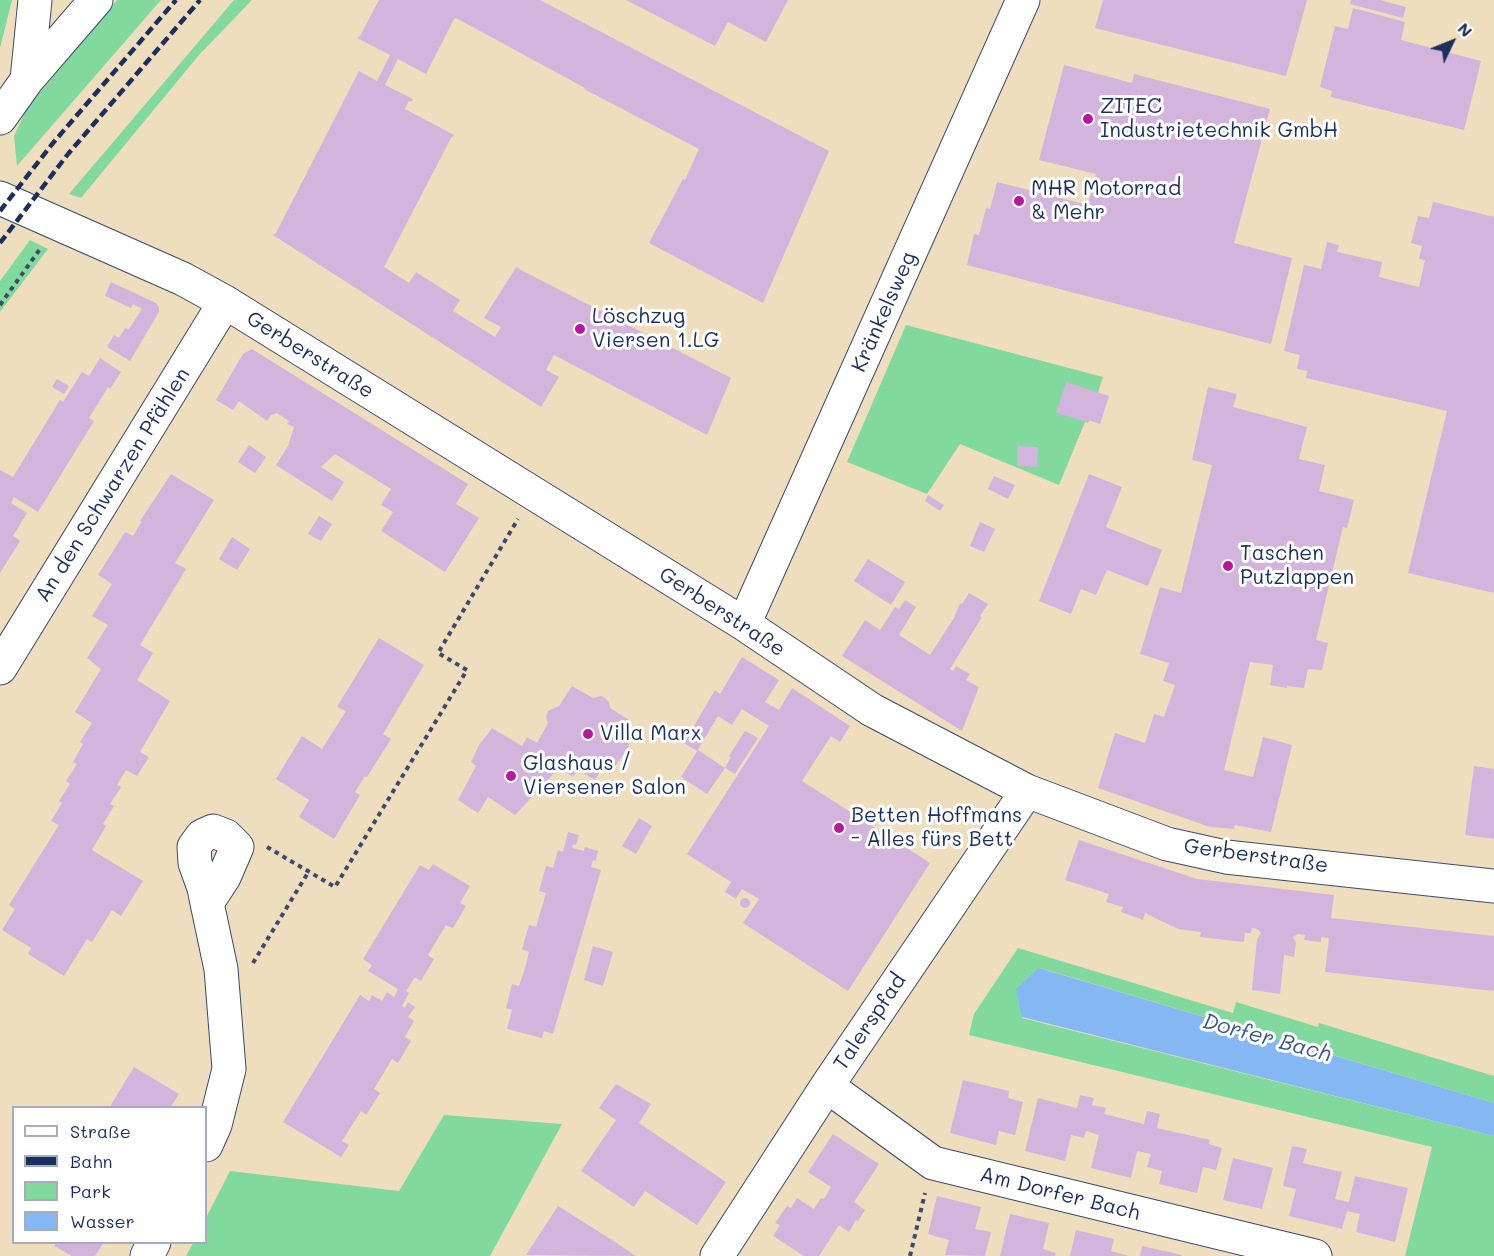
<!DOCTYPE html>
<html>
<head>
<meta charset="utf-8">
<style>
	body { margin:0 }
	#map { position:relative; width:1494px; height:1256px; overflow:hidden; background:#efdebe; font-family:Mali,sans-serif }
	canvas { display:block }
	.legend { position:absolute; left:12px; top:1106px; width:195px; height:138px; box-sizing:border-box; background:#fff; border:2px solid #a4acbf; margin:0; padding:8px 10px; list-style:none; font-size:18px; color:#1b2f5e }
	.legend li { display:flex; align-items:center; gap:12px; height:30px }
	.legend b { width:30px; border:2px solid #a4acbf }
	.north { position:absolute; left:1422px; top:12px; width:60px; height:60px; -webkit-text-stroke:4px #fff; paint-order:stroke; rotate:47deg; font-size:16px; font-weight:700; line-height:24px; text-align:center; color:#1b2f5e }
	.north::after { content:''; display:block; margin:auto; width:21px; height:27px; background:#1b2f5e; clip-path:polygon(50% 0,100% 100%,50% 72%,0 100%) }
</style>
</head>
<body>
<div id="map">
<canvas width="1494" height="1256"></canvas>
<ul class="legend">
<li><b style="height:8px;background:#fff"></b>Straße</li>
<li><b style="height:8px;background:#1b2f5e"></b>Bahn</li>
<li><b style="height:16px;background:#81d99e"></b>Park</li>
<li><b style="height:16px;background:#85b8f3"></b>Wasser</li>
</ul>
<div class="north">N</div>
</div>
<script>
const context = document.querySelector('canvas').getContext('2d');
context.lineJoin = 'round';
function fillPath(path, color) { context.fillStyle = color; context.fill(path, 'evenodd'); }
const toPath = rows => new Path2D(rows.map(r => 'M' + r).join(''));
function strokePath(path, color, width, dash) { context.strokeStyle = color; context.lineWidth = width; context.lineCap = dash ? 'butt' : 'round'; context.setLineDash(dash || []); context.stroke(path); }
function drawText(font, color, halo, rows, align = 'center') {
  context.font = font + ' Mali,sans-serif'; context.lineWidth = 6; context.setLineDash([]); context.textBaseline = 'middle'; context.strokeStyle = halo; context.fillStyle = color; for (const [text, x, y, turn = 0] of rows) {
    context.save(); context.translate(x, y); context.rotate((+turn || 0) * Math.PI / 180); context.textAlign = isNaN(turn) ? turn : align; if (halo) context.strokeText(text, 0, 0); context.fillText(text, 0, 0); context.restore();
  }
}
fillPath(toPath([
	[0,0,12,0,0,48],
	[117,0,161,0,17,166,14,136,27,108],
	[234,0,252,0,199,55,81,198,69,194],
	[30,240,48,249,0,312,0,281],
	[906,325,1103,377,1088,423,1085,422,1059,485,960,444,927,494,847,462],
	[1018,948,1233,1013,1236,1002,1318,1027,1319,1023,1494,1076,1494,1103,1040,968,1022,1018,1494,1136,1494,1256,1405,1256,1432,1147,969,1035,974,1014],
	[444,1115,562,1124,490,1256,186,1256,193,1243,206,1242,206,1218,230,1171,399,1191]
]), '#81d99e');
fillPath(toPath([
	[1039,968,1494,1103,1494,1136,1022,1017,1016,989]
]), '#85b8f3');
fillPath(toPath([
	[379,0,540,0,829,151,763,303,649,243,683,179,685,180,699,149,584,89,585,88,456,18,454,19,426,74,398,59,385,85,413,99,411,102,409,101,405,109,454,135,451,138,384,267,409,283,416,272,460,300,453,311,495,337,501,327,484,318,517,266,519,269,731,378,707,435,554,355,546,370,559,377,541,407,273,235,276,233,359,71,377,81,390,55,357,38,360,36],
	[626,0,788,0,766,42,728,22,715,46],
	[1103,0,1307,0,1286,76,1095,28],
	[1351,0,1380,0,1406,7,1403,18,1350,4],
	[1353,8,1405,22,1401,40,1481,61,1464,130,1331,97,1332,91,1320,87,1335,26,1348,29],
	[1064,65,1132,83,1134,74,1270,109,1234,243,1292,258,1271,344,967,265,974,234,979,235,986,208,990,209,997,182,1088,205,1096,174,1039,160],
	[1433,202,1494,217,1494,593,1408,573,1447,411,1306,378,1307,371,1297,369,1300,355,1284,351,1304,265,1321,269,1327,242,1339,245,1337,252,1382,262,1379,277,1419,287,1425,260,1419,259,1422,246,1411,243,1418,216,1429,218],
	[111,282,156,303,159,307,159,312,130,361,107,347,114,335,119,338,125,328,129,329,142,309,133,304,131,308,105,296],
	[252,349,468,484,456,504,479,518,445,572,381,531,393,512,381,505,391,489,335,454,321,467,344,482,332,501,276,465,288,446,294,427,287,424,289,421,277,413,271,415,267,421,239,401,233,410,216,400,243,354],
	[100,358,121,372,110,389,108,387,89,418,94,421,38,512,14,497,11,503,27,513,13,536,20,541,0,573,0,470,13,477,60,400,63,402,82,372,89,376],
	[57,379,69,386,64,394,52,387],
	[1066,382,1109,396,1100,424,1088,420,1087,422,1056,413],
	[1208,387,1237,394,1233,407,1307,427,1299,459,1325,465,1319,491,1354,500,1347,528,1343,527,1316,640,1328,643,1322,670,1308,669,1304,688,1287,686,1287,688,1270,685,1273,665,1250,662,1224,770,1253,777,1263,737,1292,745,1271,832,1235,825,1234,829,1210,827,1098,788,1115,733,1145,743,1154,714,1164,717,1175,685,1163,681,1169,663,1140,654,1160,587,1181,593,1212,465,1192,460],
	[249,445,266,457,255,473,238,462],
	[1017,446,1038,447,1037,467,1017,466],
	[171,474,214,500,175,563,186,569,140,645,153,653,137,680,170,701,140,752,149,757,137,776,126,770,117,785,121,787,110,804,114,806,103,824,106,826,92,850,143,881,121,916,112,910,92,942,87,939,64,976,28,954,31,948,2,930,15,909,9,905,59,825,51,821,62,803,59,801,70,784,66,781,77,764,73,762,83,744,80,742,92,723,75,712,101,669,87,658,108,625,92,616,112,584,98,575,125,532,133,536,142,521,140,521],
	[1089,474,1122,487,1106,527,1162,550,1148,586,1107,570,1096,595,1081,589,1071,614,1039,601],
	[994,476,1015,485,1008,499,988,489],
	[928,495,944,505,940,511,925,501],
	[319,516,332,524,321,541,308,534],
	[980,522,995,529,984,552,970,546],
	[232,537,250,549,237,570,219,559],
	[868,559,905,582,891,605,854,581],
	[969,593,988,604,980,616,982,617,950,669,953,671,956,666,970,674,966,680,979,687,962,731,842,656,865,620,880,630,895,607,899,609,905,600,916,607,899,635,930,655,954,618,960,603,962,604],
	[379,638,424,665,383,734,391,739,367,777,365,776,355,792,360,795,334,839,299,817,309,800,276,779,302,736,322,749,346,711,337,707],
	[742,657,779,680,765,702,779,710,792,688,850,726,840,742,831,736,802,781,930,863,848,991,743,923,759,899,742,889,736,899,725,892,731,882,687,854,769,726,742,709,732,725,718,716,697,751,684,743,715,690,720,694],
	[572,686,593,698,601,696,605,698,609,702,610,708,629,720,630,721,629,726,637,730,628,746,629,746,610,774,602,769,595,780,580,771,572,776,559,768,515,815,488,797,478,813,458,800,476,766,471,762,479,745,492,728,522,746,527,737,537,743,548,723,546,718,548,711,559,706],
	[745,731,758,738,735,774,725,768,731,757,729,756],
	[698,750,725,768,707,794,681,777],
	[1474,766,1494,769,1494,839,1465,835],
	[639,818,652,826,636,854,622,846],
	[568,832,579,835,576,845,573,844,572,848,584,851,585,847,598,851,596,861,593,860,591,867,601,870,553,1034,544,1031,542,1038,507,1029,512,1010,506,1008,512,984,519,986,525,968,529,952,522,949,529,925,536,927,546,893,539,891,546,866,553,868,558,850,563,852],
	[1079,840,1197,879,1334,895,1331,918,1494,936,1494,991,1325,972,1329,938,1321,937,1321,942,1304,940,1305,935,1298,934,1293,937,1296,943,1294,957,1284,955,1280,994,1252,990,1257,939,1261,933,1257,929,1252,928,1251,933,1245,933,1244,942,1200,937,1201,932,1178,929,1145,913,1143,920,1121,912,1123,907,1106,902,1109,894,1065,880],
	[433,864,470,886,460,903,466,906,453,928,446,925,428,955,434,959,421,981,415,977,406,991,409,993,402,1006,405,1008,408,1002,415,1007,408,1017,414,1021,405,1037,411,1041,398,1063,392,1059,374,1089,380,1093,366,1115,361,1111,342,1141,349,1145,341,1157,283,1122,360,995,369,1001,372,995,382,1001,387,992,394,997,398,989,368,971,372,965,363,959,420,865,429,870],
	'740 903a5 5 0 1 1 10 0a5 5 0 1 1-10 0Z',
	[593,946,613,952,603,986,584,980],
	[134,1067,179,1094,170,1108,109,1108],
	[963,1080,1009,1091,1008,1098,1023,1102,1015,1135,999,1131,996,1145,950,1133],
	[616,1084,651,1104,639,1123,726,1182,697,1225,645,1191,634,1207,581,1171,616,1120,599,1108],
	[1080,1095,1094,1098,1092,1105,1106,1108,1104,1114,1144,1124,1147,1111,1160,1114,1157,1128,1210,1140,1209,1144,1222,1148,1216,1170,1203,1167,1197,1193,1159,1184,1162,1171,1147,1167,1151,1154,1137,1151,1131,1178,1091,1168,1099,1135,1086,1131,1084,1138,1071,1135,1065,1161,1025,1151,1038,1098,1077,1108],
	[833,1134,879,1164,854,1202,865,1210,858,1221,856,1220,849,1232,839,1225,819,1256,804,1256,773,1236,780,1225,775,1223,787,1206,791,1208,797,1198,814,1209,821,1198,824,1199,831,1187,808,1172],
	[1292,1146,1307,1149,1303,1163,1342,1172,1335,1199,1349,1202,1355,1176,1408,1188,1395,1242,1356,1232,1360,1214,1347,1211,1342,1229,1289,1216,1296,1189,1283,1186],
	[1233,1158,1273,1168,1262,1209,1223,1200],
	[937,1196,981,1207,975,1229,991,1232,985,1256,945,1255,949,1240,928,1234],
	[558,1206,612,1240,636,1256,526,1255],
	[1010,1214,1049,1223,1043,1249,1056,1253,1055,1256,1000,1256],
	[1076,1230,1114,1239,1111,1251,1129,1256,1070,1256],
	[56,1242,104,1242,95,1256,72,1256,54,1246],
	[1142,1246,1182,1255,1181,1256,1140,1256]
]), '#d2b4dd');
const minor = toPath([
	[27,80,35,0],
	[0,118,27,80,96,0],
	[0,198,183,279,225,302,744,624,872,710,1027,791,1167,844,1226,857,1494,886],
	[744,624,1023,0],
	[0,668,225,302],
	[827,1086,933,1163,1315,1256],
	[206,1145,215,1125,229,1069,221,969,207,903,204,888,195,863,194,847,202,836,213,831,226,836,237,847,224,877,207,903],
	[147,1256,154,1242],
	[717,1256,827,1086,1027,791]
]);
strokePath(minor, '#3b496c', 35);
strokePath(toPath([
	[0,305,40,249],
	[267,847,335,887,467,670,438,653,518,519],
	[253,963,309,871],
	[910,1256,925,1193]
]), '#3b496c', 4, [4.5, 4.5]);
strokePath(minor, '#fff', 33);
strokePath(toPath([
	[0,211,53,143,176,0],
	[0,243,68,154,200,0]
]), '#1b2f5e', 4.5, [9, 4.5]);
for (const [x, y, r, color] of [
	[1088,119,6,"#b5179e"],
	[1019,201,6,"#b5179e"],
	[580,329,6,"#b5179e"],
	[1228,566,6,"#b5179e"],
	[588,734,6,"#b5179e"],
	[511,776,6,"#b5179e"],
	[839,828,6,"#b5179e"]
]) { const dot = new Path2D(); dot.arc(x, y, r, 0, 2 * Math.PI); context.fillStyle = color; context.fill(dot); strokePath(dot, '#fff', 2); }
drawText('21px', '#1b2f5e', '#fff', [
	["ZITEC",1100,107],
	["Industrietechnik GmbH",1100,131],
	["MHR Motorrad",1031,189],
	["& Mehr",1031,213],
	["Löschzug",592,317],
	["Viersen 1.LG",592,341],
	["Taschen",1240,554],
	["Putzlappen",1240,578],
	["Villa Marx",600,734],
	["Glashaus /",523,764],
	["Viersener Salon",523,788],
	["Betten Hoffmans",851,816],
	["- Alles fürs Bett",851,840]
], 'left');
drawText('21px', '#1b2f5e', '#fff', [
	["Kränkelsweg",884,312,-66],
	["Gerberstraße",310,355,32],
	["An den Schwarzen Pfählen",113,485,-58],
	["Gerberstraße",722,612,33],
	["Gerberstraße",1256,856,8],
	["Talerspfad",870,1022,-56],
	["Am Dorfer Bach",1060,1194,14]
]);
drawText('italic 22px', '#3b588b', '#fff', [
	["Dorfer Bach",1267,1038,15]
]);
</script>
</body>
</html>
